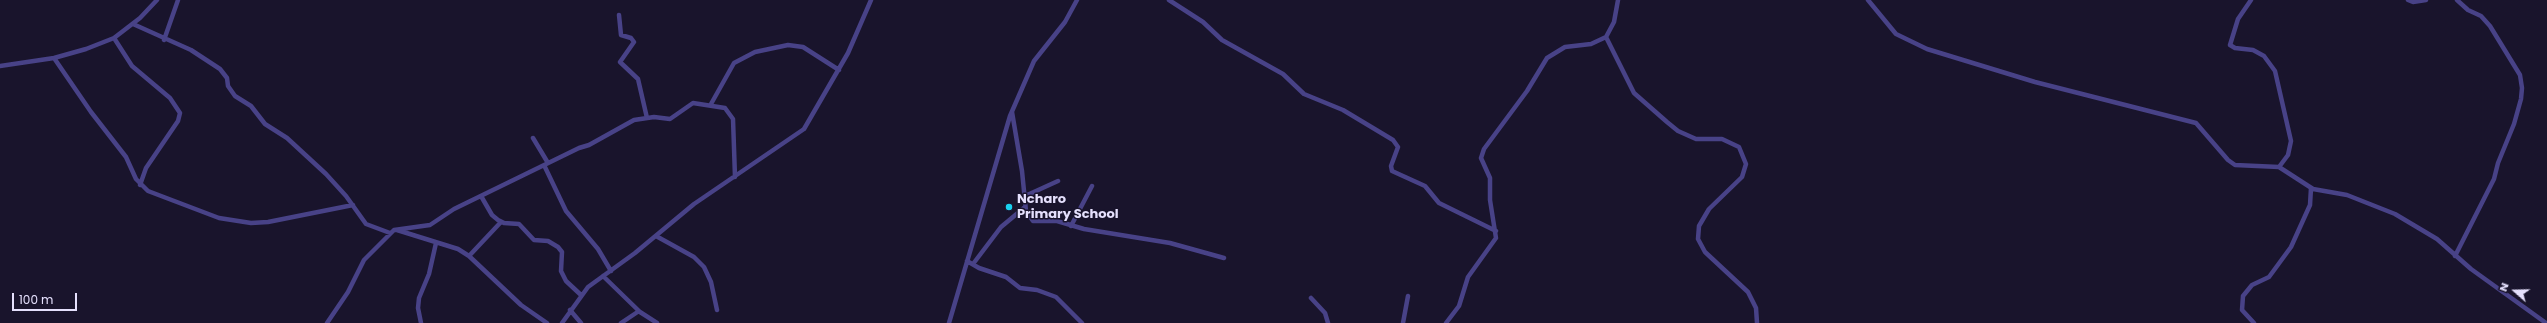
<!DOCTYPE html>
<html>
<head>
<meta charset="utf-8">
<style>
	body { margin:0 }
	#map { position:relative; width:2547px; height:323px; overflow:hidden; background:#19142c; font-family:Poppins,sans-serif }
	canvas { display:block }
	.north { position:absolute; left:2495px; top:271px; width:40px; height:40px; -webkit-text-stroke:3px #19142c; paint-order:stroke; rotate:290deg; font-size:11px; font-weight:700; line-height:16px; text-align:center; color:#e5e0fd }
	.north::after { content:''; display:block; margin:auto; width:14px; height:18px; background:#e5e0fd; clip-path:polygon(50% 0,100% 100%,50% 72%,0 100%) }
	.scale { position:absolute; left:12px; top:293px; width:65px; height:18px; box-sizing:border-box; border:2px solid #e5e0fd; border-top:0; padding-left:5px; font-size:12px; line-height:14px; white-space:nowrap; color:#e5e0fd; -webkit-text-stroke:3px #19142c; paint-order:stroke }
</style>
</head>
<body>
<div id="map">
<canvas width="2547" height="323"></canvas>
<div class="north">N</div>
<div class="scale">100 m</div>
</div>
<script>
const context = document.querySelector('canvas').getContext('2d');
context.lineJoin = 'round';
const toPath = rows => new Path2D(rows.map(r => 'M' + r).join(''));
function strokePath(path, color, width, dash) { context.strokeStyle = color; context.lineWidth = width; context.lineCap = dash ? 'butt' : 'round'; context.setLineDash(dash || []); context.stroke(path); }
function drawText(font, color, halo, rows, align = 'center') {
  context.font = font + ' Poppins,sans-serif'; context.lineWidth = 3; context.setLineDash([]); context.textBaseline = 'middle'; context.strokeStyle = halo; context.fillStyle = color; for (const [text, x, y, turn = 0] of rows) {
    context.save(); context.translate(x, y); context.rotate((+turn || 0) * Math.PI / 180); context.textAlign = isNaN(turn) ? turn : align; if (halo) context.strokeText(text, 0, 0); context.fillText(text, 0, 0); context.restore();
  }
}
strokePath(toPath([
	[1169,0,1203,22,1222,40,1283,74,1304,94,1343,110,1393,140,1398,147,1391,166,1392,171,1425,186,1439,203,1496,231],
	[1868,0,1896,34,1927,49,2035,82,2196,123,2228,160,2235,165,2279,167,2313,189,2347,195,2395,214,2437,239,2471,269,2546,323],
	[2251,0,2238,19,2230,45,2235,48,2253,50,2264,56,2275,71,2291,141,2288,155,2279,167],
	[2408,0,2413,2,2426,0],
	[619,15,621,35,631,38,634,42,620,62,638,79,647,118],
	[133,24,191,50,220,69,227,78,228,86,235,96,251,106,265,124,287,138,326,174,346,196,366,224,390,233],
	[1606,37,1634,93,1667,122,1678,131,1696,139,1722,139,1739,147,1746,164,1742,177,1709,209,1699,226,1698,239,1705,252,1748,292,1756,308,1757,323],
	[114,38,132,66,170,98,180,113,178,121,146,168,140,185],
	[164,40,178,0],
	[54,58,91,112,126,157,136,179,148,191,219,218,251,223,268,222,353,205],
	[0,66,54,58,86,49,114,38,140,18,157,0],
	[711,104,734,63,755,52,788,45,803,47,839,70],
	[1012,112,1022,171,1026,211,1033,221,1057,221,1084,229,1170,243,1224,258],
	[533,138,548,163],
	[544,165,566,211,598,249,611,271],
	[481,196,492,215,498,220,504,223,519,224,534,240,548,241,558,247,562,252,561,271,566,281,581,295],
	[1025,196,1058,181],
	[1071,226,1092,186],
	[397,230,458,249,469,256,521,305,547,323],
	[656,236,694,257,704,267,711,282,717,310],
	[469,256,501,222],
	[2455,256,2494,179,2498,163,2514,124,2521,99,2522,88,2520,75,2490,26,2481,16,2468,10,2457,0],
	[967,261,979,268,1006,277,1020,288,1037,290,1056,297,1082,323],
	[973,264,1001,227,1025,207],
	[603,276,640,312,657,323],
	[1311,298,1325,313,1328,323],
	[570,310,581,323],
	[327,323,348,292,364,260,394,230,430,225,454,209,579,148,589,145,634,120,654,117,670,119,693,103,725,108,733,119,735,177],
	[421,323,418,308,419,298,429,274,436,243],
	[562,323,588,287,635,253,694,204,804,129,848,53,871,0],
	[621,323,639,311],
	[949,323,1010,116,1034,61,1065,22,1077,0],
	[1403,323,1408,296],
	[1446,323,1459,306,1468,277,1496,238,1490,200,1490,178,1481,158,1484,149,1527,91,1547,58,1565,47,1591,44,1606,37,1614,22,1618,0],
	[2254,323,2242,310,2243,296,2252,285,2269,277,2291,247,2310,205,2311,188]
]), '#484287', 4.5);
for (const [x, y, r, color] of [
	[1009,207,4,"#19d1f0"]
]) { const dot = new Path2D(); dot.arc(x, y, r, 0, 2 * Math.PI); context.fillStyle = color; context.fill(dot); strokePath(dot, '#19142c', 1.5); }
drawText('bold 13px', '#e5e0fd', '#19142c', [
	["Ncharo",1017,200],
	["Primary School",1017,215]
], 'left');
</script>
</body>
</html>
